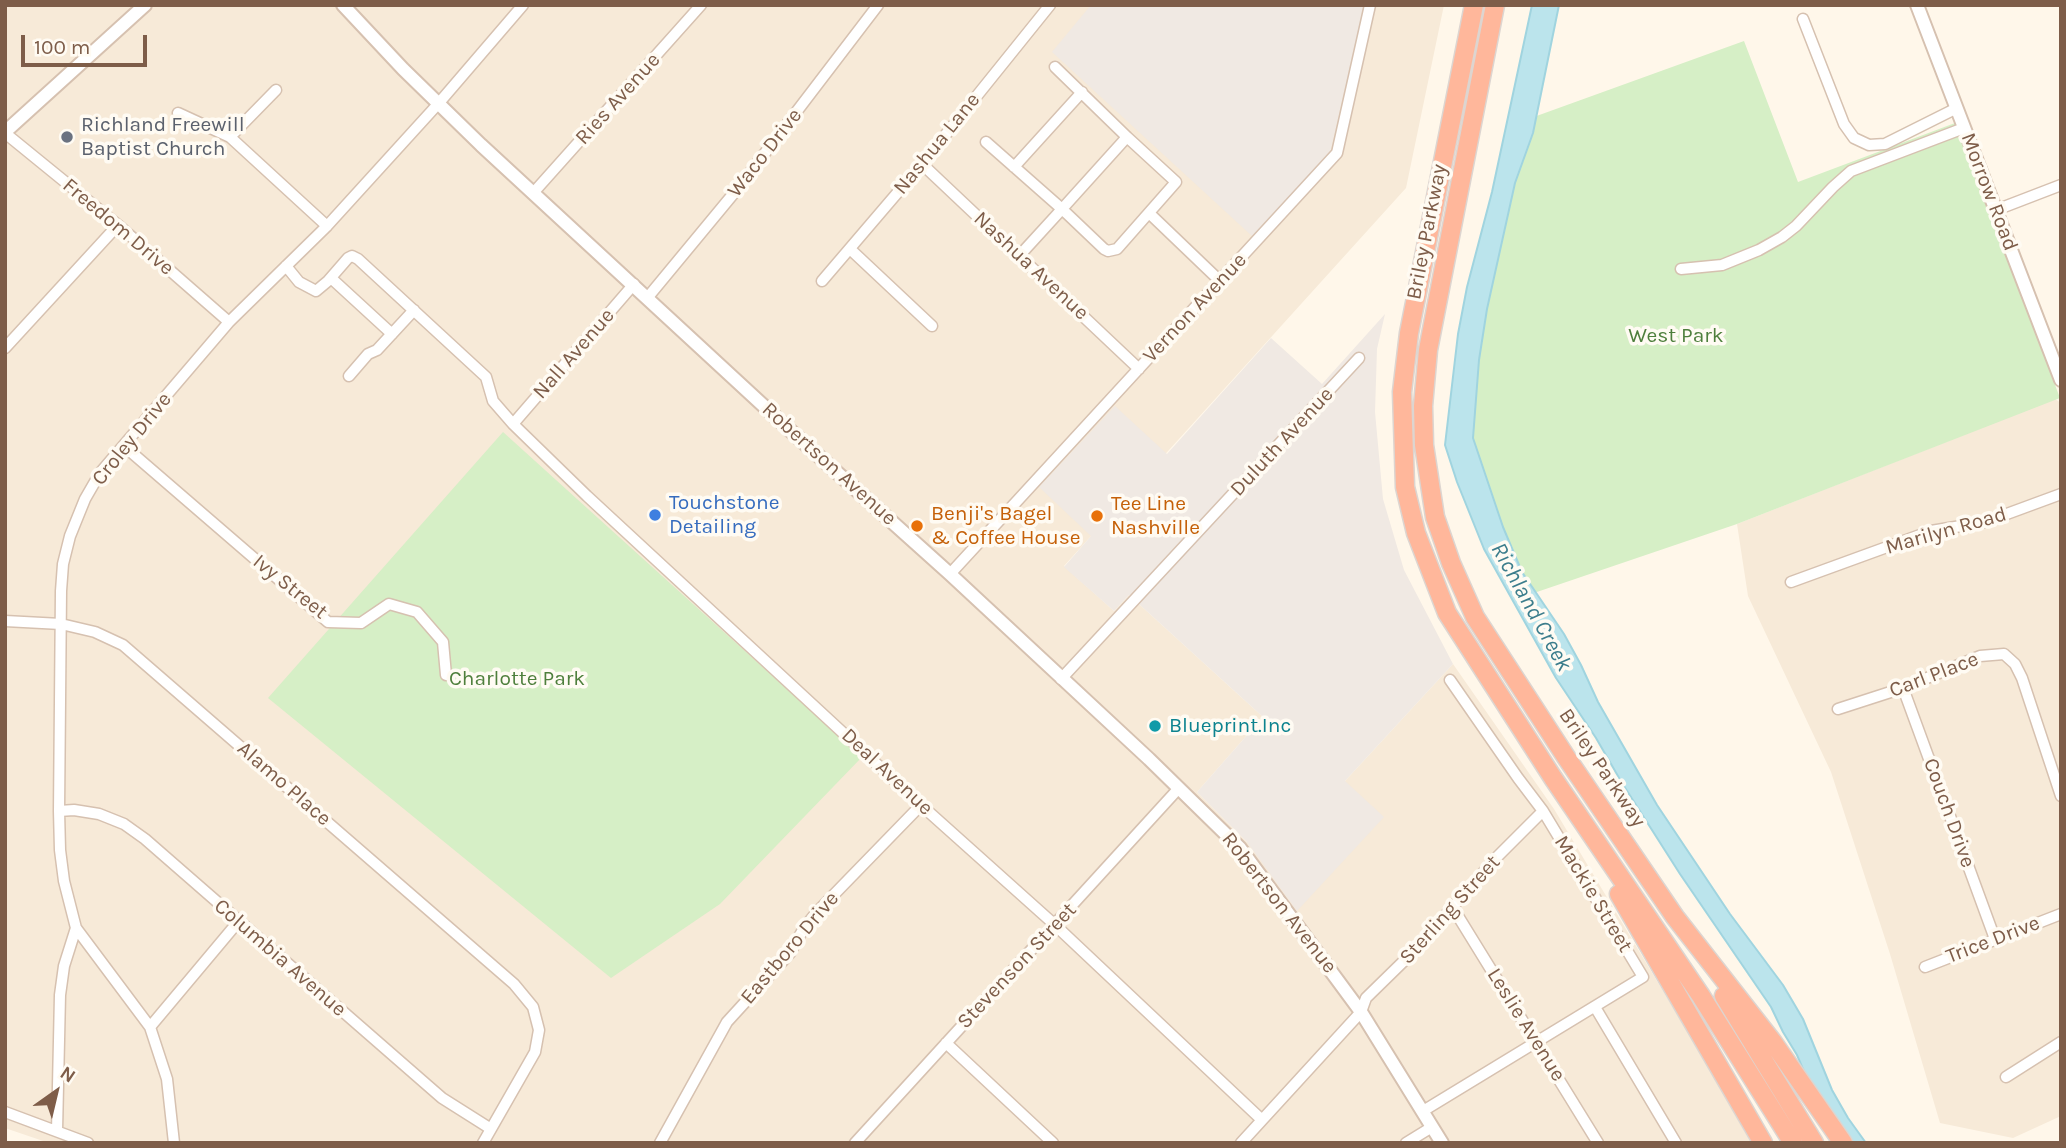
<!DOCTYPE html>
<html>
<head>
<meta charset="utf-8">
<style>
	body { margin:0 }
	#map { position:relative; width:2066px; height:1148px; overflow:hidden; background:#fff7ea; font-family:Karla,sans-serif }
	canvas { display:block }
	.frame { position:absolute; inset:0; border:7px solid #7e5d49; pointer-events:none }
	.north { position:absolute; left:21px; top:1057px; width:70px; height:70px; -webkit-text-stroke:5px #fffbf3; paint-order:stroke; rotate:34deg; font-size:19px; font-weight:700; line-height:28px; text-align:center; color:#7e5d49 }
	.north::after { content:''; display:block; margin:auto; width:24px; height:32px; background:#7e5d49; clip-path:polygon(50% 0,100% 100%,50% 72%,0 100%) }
	.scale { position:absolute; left:21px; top:35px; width:126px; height:32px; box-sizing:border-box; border:4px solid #7e5d49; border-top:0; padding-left:9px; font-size:21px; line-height:24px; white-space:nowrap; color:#7e5d49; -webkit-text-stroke:5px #fffbf3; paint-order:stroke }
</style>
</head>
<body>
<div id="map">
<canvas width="2066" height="1148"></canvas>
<div class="frame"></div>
<div class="north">N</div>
<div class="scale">100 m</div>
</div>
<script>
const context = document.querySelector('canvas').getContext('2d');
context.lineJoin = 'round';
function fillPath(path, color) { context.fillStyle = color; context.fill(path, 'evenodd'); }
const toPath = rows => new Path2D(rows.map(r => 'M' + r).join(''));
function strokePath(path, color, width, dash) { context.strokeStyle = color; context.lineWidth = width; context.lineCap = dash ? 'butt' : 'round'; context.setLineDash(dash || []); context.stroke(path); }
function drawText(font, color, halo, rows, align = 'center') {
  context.font = font + ' Karla,sans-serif'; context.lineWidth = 7; context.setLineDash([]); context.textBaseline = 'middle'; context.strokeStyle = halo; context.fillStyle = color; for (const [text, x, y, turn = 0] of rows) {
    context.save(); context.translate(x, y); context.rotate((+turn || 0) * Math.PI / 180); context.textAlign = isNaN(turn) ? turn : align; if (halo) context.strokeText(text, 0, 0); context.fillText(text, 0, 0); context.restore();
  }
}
fillPath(toPath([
	[5,5,1444,5,1406,188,1064,566,1114,611,1129,595,1263,717,1197,792,1247,842,1345,781,1453,664,1554,809,1708,1066,1751,1143,49,1143,5,1128],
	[2055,399,2061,403,2061,1116,2013,1138,1940,1123,1890,954,1831,772,1748,596,1737,524]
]), '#f7ead8');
fillPath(toPath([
	[1091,5,1364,5,1330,153,1252,236,1052,52],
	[1385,314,1377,349,1375,412,1383,499,1404,570,1453,664,1345,781,1384,817,1297,911,1247,842,1197,792,1263,717,1129,595,1114,611,1064,567,1091,536,1039,487,1115,406,1167,454,1271,338,1322,384]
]), '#f0e9e3');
fillPath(toPath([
	[1744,41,1798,182,1955,123,2060,398,1737,524,1528,595,1466,430,1476,319,1531,118],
	[503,432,862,757,720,904,611,978,268,698]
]), '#d6efc6');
const water = toPath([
	[1532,5,1559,5,1533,133,1515,183,1487,309,1479,360,1473,438,1503,527,1522,572,1564,634,1581,665,1598,702,1657,805,1730,914,1783,985,1803,1019,1832,1090,1848,1118,1866,1143,1847,1143,1811,1088,1797,1055,1783,1032,1771,1007,1680,874,1622,783,1596,738,1556,678,1484,549,1457,482,1445,445,1458,334,1467,287,1492,192,1532,5]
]);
fillPath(water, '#bbe4ec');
strokePath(water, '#a0d4df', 2);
const minor = toPath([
	[1803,19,1844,124,1854,138,1869,145,1885,144,1957,108],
	[1055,67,1127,137],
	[178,113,230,137,327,226],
	[5,133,118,225,229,322],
	[230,137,276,90],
	[986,142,1062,209,1104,249,1108,251,1117,249,1176,182,1127,137,1062,209,1020,255],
	[922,164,1139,369],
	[1014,167,1082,92],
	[534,192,701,5],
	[1996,210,2061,185],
	[1149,213,1220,281],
	[850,249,932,326],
	[286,266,299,282,316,291,328,281,348,258,352,256,358,259,486,377,493,401,513,424,587,496,921,805,1055,925,1262,1120],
	[1681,269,1722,265,1759,250,1782,237,1796,226,1833,187,1851,171,1964,128],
	[331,278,392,334],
	[822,281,922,164,1050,5],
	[648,297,739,187,878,5],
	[5,348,118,225],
	[349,376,368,354,377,350,414,310],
	[513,424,634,284],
	[124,446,328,622,361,623,389,604,417,612,443,642,446,675],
	[950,574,1337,153,1370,5],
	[1791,582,1931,531,1985,522,2061,494],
	[5,621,61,624,95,632,123,645,514,984,533,1007,539,1030,535,1052,483,1143],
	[1061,679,1359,358],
	[1903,688,1995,939],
	[1838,709,1903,688,1980,656,2004,654,2015,664,2022,678,2061,796],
	[59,811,74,810,99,814,124,824,145,839,442,1098,491,1129],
	[1453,908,1598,1143],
	[1925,967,2061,914],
	[1595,1007,1676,1143],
	[150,1027,238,922],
	[946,1043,1053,1143],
	[2006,1077,2061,1042],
	[1423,1111,1643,977,1543,811,1518,778,1450,680],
	[5,1112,88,1143],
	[57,1131,60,995,64,966,76,928],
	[174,1143,167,1079,150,1027,76,928,64,881,60,850,59,811,61,591,63,564,70,536,85,499,100,473,229,322,327,226,438,104,523,5],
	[660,1143,727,1022,790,953,804,928,816,913,921,805],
	[855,1143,1179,788],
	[1241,1143,1361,1012,1366,998,1411,954,1496,858,1543,811],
	[1406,1143,1432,1127]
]);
const tertiary = toPath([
	[343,5,403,69,481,145,793,433,950,574,1149,759,1240,848,1361,1012,1442,1143],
	[1917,5,2061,380],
	[5,132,145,5]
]);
const motorway = toPath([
	[1474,5,1409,333,1402,392,1405,487,1416,533,1447,613,1553,778,1701,996,1793,1143],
	[1495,5,1428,350,1423,406,1424,445,1435,517,1451,563,1475,617,1566,757,1675,917,1772,1041,1843,1143],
	[1619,894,1763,1143],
	[1724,996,1814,1143]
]);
strokePath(minor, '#d6c1b0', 13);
strokePath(tertiary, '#d6c1b0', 16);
strokePath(motorway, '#ddd5d0', 21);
strokePath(minor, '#fff', 10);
strokePath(tertiary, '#fff', 12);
strokePath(motorway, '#ffb79b', 18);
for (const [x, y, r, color] of [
	[67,137,7,"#6b7280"],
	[655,515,7,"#3f7fe0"],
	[1097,516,7,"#e8710a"],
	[917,526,7,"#e8710a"],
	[1155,726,7,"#0f9aa8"]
]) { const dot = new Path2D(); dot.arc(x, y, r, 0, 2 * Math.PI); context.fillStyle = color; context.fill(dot); strokePath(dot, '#fffbf3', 2.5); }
drawText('21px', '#7e5d49', '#fffbf3', [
	["Ries Avenue",618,99,-48],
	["Nashua Lane",937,144,-51],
	["Waco Drive",765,153,-52],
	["Morrow Road",1989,192,69],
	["Freedom Drive",118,227,40],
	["Briley Parkway",1427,232,-79],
	["Nashua Avenue",1031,266,43],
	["Vernon Avenue",1195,308,-47],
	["Nall Avenue",574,354,-49],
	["Croley Drive",132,439,-51],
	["Duluth Avenue",1282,442,-47],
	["Robertson Avenue",829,464,42],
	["Marilyn Road",1946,531,-16],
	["Ivy Street",290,587,39],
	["Carl Place",1934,675,-21],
	["Briley Parkway",1602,768,56],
	["Deal Avenue",887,772,43],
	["Alamo Place",284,784,41],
	["Couch Drive",1949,813,70],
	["Mackie Street",1593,894,59],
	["Robertson Avenue",1279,903,52],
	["Sterling Street",1450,910,-48],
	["Trice Drive",1993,940,-21],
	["Eastboro Drive",790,948,-50],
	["Columbia Avenue",280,958,41],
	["Stevenson Street",1017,966,-47],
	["Leslie Avenue",1526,1025,58]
]);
drawText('21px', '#5b616d', '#fffbf3', [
	["Richland Freewill",81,125],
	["Baptist Church",81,149]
], 'left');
drawText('21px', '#4e7f3c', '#fffbf3', [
	["West Park",1676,336],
	["Charlotte Park",517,679]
]);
drawText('21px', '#366cbe', '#fffbf3', [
	["Touchstone",669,503],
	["Detailing",669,527]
], 'left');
drawText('21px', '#c56008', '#fffbf3', [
	["Tee Line",1111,504],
	["Nashville",1111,528],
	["Benji's Bagel",931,514],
	["& Coffee House",931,538]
], 'left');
drawText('21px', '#0d838f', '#fffbf3', [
	["Blueprint.Inc",1169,726]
], 'left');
drawText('italic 23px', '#3c7d8c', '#fffbf3', [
	["Richland Creek",1531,607,61]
]);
</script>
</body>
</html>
